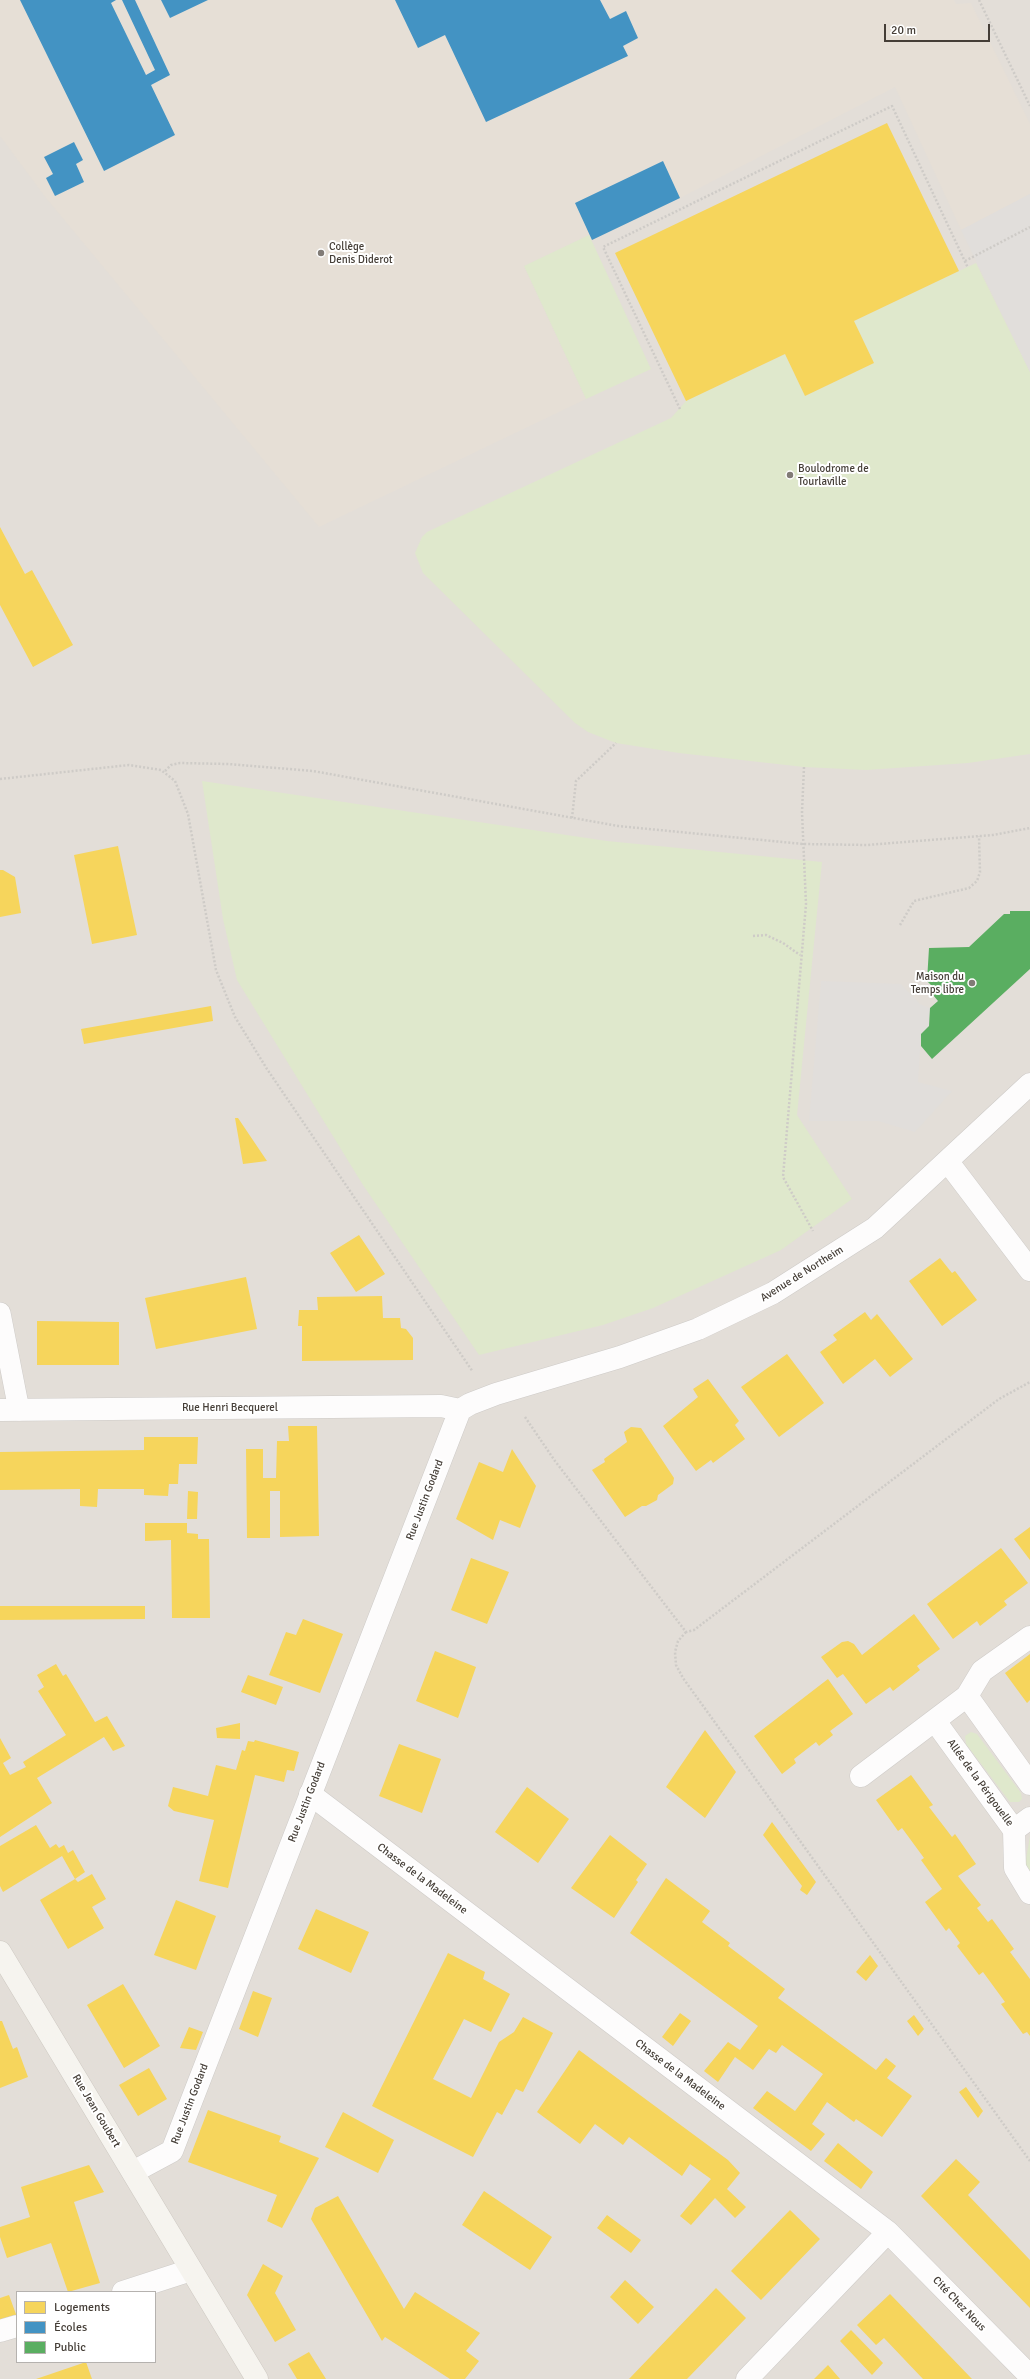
<!DOCTYPE html>
<html>
<head>
<meta charset="utf-8">
<style>
	body { margin:0 }
	#map { position:relative; width:1030px; height:2379px; overflow:hidden; background:#f0edea; font-family:Signika,sans-serif }
	canvas { display:block }
	.legend { position:absolute; left:16px; top:2291px; width:140px; height:72px; box-sizing:border-box; background:#fff; border:1px solid #b5b2af; margin:0; padding:5px 7px; list-style:none; font-size:12px; color:#453e37 }
	.legend li { display:flex; align-items:center; gap:8px; height:20px }
	.legend b { width:20px; border:1px solid #b5b2af }
	.scale { position:absolute; left:884px; top:24px; width:106px; height:18px; box-sizing:border-box; border:2px solid #453e37; border-top:0; padding-left:5px; font-size:12px; line-height:14px; white-space:nowrap; color:#453e37; -webkit-text-stroke:3px #fff; paint-order:stroke }
</style>
</head>
<body>
<div id="map">
<canvas width="1030" height="2379"></canvas>
<ul class="legend">
<li><b style="height:11px;background:#f6d55c"></b>Logements</li>
<li><b style="height:11px;background:#4393c3"></b>Écoles</li>
<li><b style="height:11px;background:#5aae61"></b>Public</li>
</ul>
<div class="scale">20 m</div>
</div>
<script>
const context = document.querySelector('canvas').getContext('2d');
context.lineJoin = 'round';
function fillPath(path, color) { context.fillStyle = color; context.fill(path, 'evenodd'); }
const toPath = rows => new Path2D(rows.map(r => 'M' + r).join(''));
function strokePath(path, color, width, dash) { context.strokeStyle = color; context.lineWidth = width; context.lineCap = dash ? 'butt' : 'round'; context.setLineDash(dash || []); context.stroke(path); }
function drawText(font, color, halo, rows, align = 'center') {
  context.font = font + ' Signika,sans-serif'; context.lineWidth = 4; context.setLineDash([]); context.textBaseline = 'middle'; context.strokeStyle = halo; context.fillStyle = color; for (const [text, x, y, turn = 0] of rows) {
    context.save(); context.translate(x, y); context.rotate((+turn || 0) * Math.PI / 180); context.textAlign = isNaN(turn) ? turn : align; if (halo) context.strokeText(text, 0, 0); context.fillText(text, 0, 0); context.restore();
  }
}
fillPath(toPath([
	[0,0,1030,0,1030,2379,0,2379],
	[17,2292,155,2292,155,2362,17,2362]
]), '#e3ded8');
fillPath(toPath([
	[0,0,954,0,956,4,971,3,1030,124,1030,194,961,230,895,87,680,198,592,240,589,235,524,266,586,399,319,527,46,198,0,136]
]), '#e6dfd6');
fillPath(toPath([
	[589,235,651,369,586,399,524,266],
	[976,263,1030,372,1030,754,968,763,866,770,804,767,679,753,616,743,588,732,575,723,423,573,415,553,422,537,427,532,671,418,686,401,785,354,805,396,874,363,854,321],
	[202,781,607,841,822,862,797,1115,852,1199,781,1250,653,1308,603,1325,479,1355,363,1185,237,980,223,919],
	[971,1732,977,1734,1021,1793,1022,1799,1019,1802,1010,1802,966,1744,965,1736],
	[1030,1836,1030,1873,1025,1865]
]), '#dfe8cc');
fillPath(toPath([
	[1030,194,1030,372,961,230],
	[821,981,901,984,920,1004,930,1008,929,1026,921,1034,918,1082,952,1091,915,1132,878,1121,809,1121]
]), '#e1dedb');
fillPath(toPath([
	[887,123,959,271,854,321,874,363,805,396,785,354,686,401,615,253],
	[0,527,25,574,32,570,73,645,33,667,0,605],
	[118,846,137,935,92,944,74,855],
	[0,870,3,870,15,877,21,913,0,917],
	[211,1006,213,1021,84,1044,81,1029],
	[235,1118,238,1118,267,1161,243,1164],
	[359,1235,385,1274,356,1292,330,1253],
	[940,1258,952,1273,955,1271,977,1300,942,1326,909,1281],
	[246,1277,257,1329,156,1349,145,1298],
	[382,1296,383,1318,400,1318,401,1328,406,1329,413,1338,413,1360,302,1361,302,1326,298,1326,299,1310,318,1310,317,1297],
	[865,1312,871,1320,877,1314,913,1359,890,1377,875,1359,843,1384,820,1352,837,1340,833,1335],
	[37,1321,119,1322,119,1365,37,1365],
	[787,1354,824,1403,779,1437,741,1387],
	[708,1379,739,1421,735,1425,745,1439,713,1463,711,1460,696,1471,663,1426,698,1397,693,1389],
	[288,1426,317,1426,319,1536,280,1537,280,1491,270,1491,270,1538,247,1538,246,1449,263,1449,263,1478,276,1478,277,1441,289,1441],
	[631,1427,641,1428,674,1478,673,1484,658,1495,657,1500,646,1506,642,1506,625,1517,592,1470,605,1462,604,1459,627,1442,624,1432],
	[144,1437,198,1437,197,1464,179,1464,178,1484,169,1484,168,1496,144,1495,144,1489,98,1489,97,1507,80,1506,80,1489,0,1490,0,1452,144,1450],
	[512,1449,536,1486,520,1528,500,1520,493,1540,456,1519,479,1462,503,1472],
	[188,1491,198,1492,197,1519,187,1519],
	[145,1523,187,1523,187,1533,198,1534,198,1539,209,1539,210,1618,172,1618,171,1540,145,1541],
	[1030,1527,1030,1560,1014,1539],
	[1001,1548,1028,1583,1004,1601,1007,1605,980,1626,977,1621,953,1639,927,1604],
	[471,1558,509,1572,487,1624,451,1610],
	[0,1606,145,1606,145,1619,0,1620],
	[914,1614,940,1649,917,1666,920,1670,893,1691,890,1687,866,1704,843,1674,837,1678,821,1657,842,1642,848,1641,854,1644,862,1655],
	[303,1619,343,1634,320,1693,269,1675,286,1632,296,1635],
	[435,1651,476,1667,458,1718,416,1701],
	[1030,1654,1030,1700,1027,1703,1005,1673],
	[56,1664,63,1676,66,1674,95,1722,107,1716,125,1746,113,1751,104,1737,37,1778,52,1803,0,1837,0,1738,11,1758,3,1763,10,1775,26,1767,23,1762,66,1735,38,1691,44,1687,37,1675],
	[248,1675,283,1687,276,1705,241,1692],
	[828,1679,853,1714,830,1731,833,1735,819,1746,816,1742,794,1759,796,1763,782,1774,754,1736],
	[240,1723,240,1739,217,1738,216,1728],
	[705,1730,736,1772,705,1818,666,1787],
	[255,1740,299,1752,294,1771,287,1770,284,1782,255,1775,228,1888,199,1881,214,1820,174,1811,168,1806,173,1787,208,1796,216,1765,236,1770,242,1750,245,1751,248,1741,254,1742],
	[399,1744,441,1759,422,1813,379,1796],
	[911,1775,933,1805,929,1807,952,1837,955,1834,976,1864,958,1876,981,1905,977,1908,988,1922,992,1919,1014,1949,1010,1952,1030,1979,1030,2036,1027,2032,1023,2034,1001,2004,1005,2002,983,1972,979,1975,957,1946,960,1943,949,1928,946,1931,925,1902,942,1889,921,1860,924,1858,902,1828,898,1831,876,1800],
	[527,1787,569,1819,538,1863,495,1832],
	[772,1822,816,1882,807,1895,800,1890,802,1886,763,1835],
	[36,1825,50,1848,56,1844,59,1848,64,1845,68,1853,73,1850,85,1872,75,1879,62,1856,3,1892,0,1886,0,1846],
	[610,1835,647,1864,636,1880,638,1882,614,1918,571,1888],
	[92,1874,106,1899,92,1907,104,1928,68,1949,40,1900,75,1879,78,1882],
	[666,1878,710,1911,702,1922,730,1943,728,1946,785,1989,778,1998,876,2070,886,2058,896,2066,887,2078,912,2096,882,2137,856,2119,854,2122,827,2102,812,2124,825,2134,811,2151,753,2108,767,2091,795,2111,823,2074,782,2045,776,2053,769,2049,753,2070,735,2057,718,2082,704,2071,728,2042,740,2050,758,2026,630,1933],
	[176,1900,216,1916,196,1970,154,1955],
	[316,1909,369,1932,351,1973,298,1949],
	[448,1953,485,1972,483,1979,510,1994,491,2032,464,2019,433,2079,471,2098,499,2042,514,2032,523,2017,553,2033,523,2092,516,2089,502,2115,497,2112,473,2157,372,2106],
	[870,1955,878,1966,866,1981,856,1972],
	[123,1984,160,2046,124,2068,87,2005],
	[253,1991,272,1998,258,2037,239,2029],
	[680,2013,691,2021,673,2046,662,2037],
	[914,2015,924,2029,918,2036,907,2021],
	[0,2021,2,2021,13,2049,17,2047,28,2077,0,2088],
	[189,2027,203,2032,196,2050,180,2048],
	[579,2050,728,2160,740,2173,727,2189,746,2207,735,2218,715,2198,691,2225,680,2216,711,2179,690,2164,682,2176,629,2137,623,2145,595,2124,580,2144,537,2112],
	[149,2068,167,2099,138,2116,119,2085],
	[966,2087,983,2111,978,2118,959,2092],
	[208,2110,281,2136,279,2142,319,2158,282,2228,267,2221,277,2195,188,2162],
	[343,2112,394,2140,378,2173,325,2147],
	[838,2143,873,2172,861,2189,824,2161],
	[956,2159,980,2182,968,2195,1030,2260,1030,2308,921,2196],
	[89,2165,104,2192,74,2202,100,2283,68,2292,51,2243,7,2258,0,2237,0,2227,30,2217,21,2187],
	[484,2191,552,2237,530,2270,462,2225],
	[338,2196,404,2309,415,2292,480,2333,466,2351,479,2361,465,2379,450,2379,385,2337,382,2341,311,2219,315,2208],
	[790,2210,820,2239,761,2300,731,2271],
	[607,2215,641,2240,631,2253,597,2228],
	[263,2264,283,2276,275,2293,296,2330,275,2342,247,2295],
	[625,2280,654,2307,638,2324,610,2297],
	[716,2288,746,2318,687,2379,629,2379],
	[890,2294,922,2327,972,2379,923,2379,884,2338,876,2345,857,2325],
	[9,2295,17,2317,0,2324,0,2298],
	[851,2330,883,2363,872,2375,840,2341],
	[309,2352,326,2379,297,2379,288,2364],
	[86,2362,92,2379,36,2379],
	[828,2365,840,2379,814,2379]
]), '#f6d55c');
fillPath(toPath([
	[20,0,116,0,111,3,146,75,155,70,122,0,135,0,170,75,151,85,175,135,104,171],
	[161,0,208,0,170,18],
	[395,0,600,0,610,19,626,11,638,38,623,46,628,56,486,122,445,35,418,48],
	[74,142,83,160,76,164,84,182,55,196,46,178,53,174,44,157],
	[663,161,680,198,592,240,575,203]
]), '#4393c3');
fillPath(toPath([
	[1010,911,1030,911,1030,969,932,1059,921,1046,921,1034,929,1026,930,1008,938,1001,928,989,932,986,927,981,929,948,969,947,1004,914,1010,914]
]), '#5aae61');
const service = toPath([
	[0,1313,19,1410]
]);
const minor = toPath([
	[948,1162,1030,1270],
	[967,1696,1030,1784],
	[935,1721,1014,1830,1015,1868,1030,1893],
	[861,1776,967,1696,982,1671,1030,1637],
	[310,1794,888,2232,747,2379],
	[1014,1830,1030,1818],
	[888,2232,1030,2376],
	[123,2292,191,2270],
	[0,2331,17,2326]
]);
const tertiary = toPath([
	[0,1410,441,1406,460,1410],
	[460,1410,470,1404,496,1394,620,1357,698,1329,773,1293,875,1228,1030,1084],
	[133,2172,172,2151,460,1410]
]);
const secondary = toPath([
	[0,1952,257,2379]
]);
strokePath(service, '#cecbc8', 22);
strokePath(minor, '#cecbc8', 23);
strokePath(tertiary, '#cecbc8', 23);
strokePath(secondary, '#cec9c2', 23);
strokePath(toPath([
	[979,0,1030,106],
	[965,261,1030,227],
	[680,409,603,247,892,106,968,268],
	[804,767,802,812,806,904,783,1177,813,1231],
	[165,771,171,765,180,763,228,764,313,771,618,826,803,844,867,845,993,835,1030,828],
	[0,779,129,765,161,770,175,781,188,814,216,970,235,1017,267,1069,473,1372],
	[572,818,576,781,616,743],
	[900,925,914,901,969,888,977,881,980,872,979,836],
	[753,936,766,935,783,943,800,955],
	[525,1417,555,1461,686,1632,694,1630,999,1399,1030,1382],
	[686,1632,678,1641,675,1652,676,1665,683,1678,1030,2161]
]), '#cecbc7', 2.5, [2, 2]);
strokePath(service, '#fdfcfc', 21);
strokePath(minor, '#fdfcfc', 22);
strokePath(tertiary, '#fdfcfc', 22);
strokePath(secondary, '#f6f4ef', 22);
for (const [x, y, r, color] of [
	[321,253,4,"#817b76"],
	[790,475,4,"#817b76"],
	[972,983,4,"#817b76"]
]) { const dot = new Path2D(); dot.arc(x, y, r, 0, 2 * Math.PI); context.fillStyle = color; context.fill(dot); strokePath(dot, '#fff', 1.5); }
drawText('11px', '#453e37', '#fff', [
	["Collège",329,247],
	["Denis Diderot",329,260],
	["Boulodrome de",798,469],
	["Tourlaville",798,482],
	["Maison du",964,977,"right"],
	["Temps libre",964,990,"right"]
], 'left');
drawText('11px', '#453e37', '#fff', [
	["Avenue de Northeim",802,1274,-32],
	["Rue Henri Becquerel",230,1408],
	["Rue Justin Godard",425,1500,-69],
	["Allée de la Périgouelle",980,1783,54],
	["Rue Justin Godard",307,1802,-69],
	["Chasse de la Madeleine",422,1879,37],
	["Chasse de la Madeleine",680,2075,37],
	["Rue Justin Godard",190,2104,-69],
	["Rue Jean Goubert",96,2111,59],
	["Cité Chez Nous",959,2304,46]
]);
</script>
</body>
</html>
